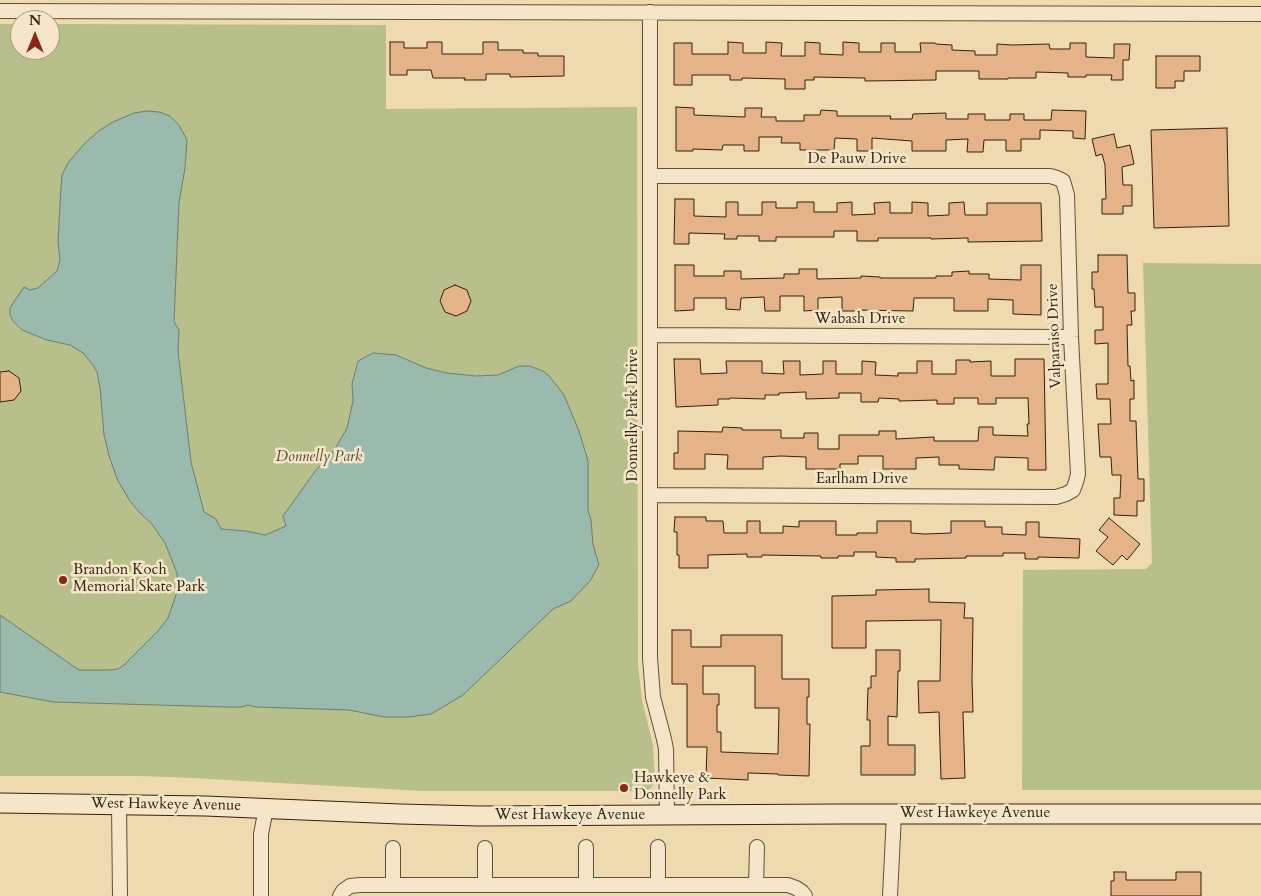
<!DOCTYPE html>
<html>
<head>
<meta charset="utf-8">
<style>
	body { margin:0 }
	#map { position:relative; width:1261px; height:896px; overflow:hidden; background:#efd9ae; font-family:Cardo,serif }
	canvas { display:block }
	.north { position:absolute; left:10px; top:10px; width:50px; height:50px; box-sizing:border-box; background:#f5e6ca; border:1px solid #a69880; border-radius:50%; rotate:0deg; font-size:14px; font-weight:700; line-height:20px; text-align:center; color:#302211 }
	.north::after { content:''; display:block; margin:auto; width:18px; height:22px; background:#8f2418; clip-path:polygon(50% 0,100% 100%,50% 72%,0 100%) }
</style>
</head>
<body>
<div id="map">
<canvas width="1261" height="896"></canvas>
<div class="north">N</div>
</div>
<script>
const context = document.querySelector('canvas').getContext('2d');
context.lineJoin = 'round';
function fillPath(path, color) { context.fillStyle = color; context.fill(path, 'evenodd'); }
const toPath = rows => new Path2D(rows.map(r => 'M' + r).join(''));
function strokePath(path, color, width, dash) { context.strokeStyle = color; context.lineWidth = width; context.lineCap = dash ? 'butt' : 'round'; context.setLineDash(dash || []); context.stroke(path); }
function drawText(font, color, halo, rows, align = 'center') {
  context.font = font + ' Cardo,serif'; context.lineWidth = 5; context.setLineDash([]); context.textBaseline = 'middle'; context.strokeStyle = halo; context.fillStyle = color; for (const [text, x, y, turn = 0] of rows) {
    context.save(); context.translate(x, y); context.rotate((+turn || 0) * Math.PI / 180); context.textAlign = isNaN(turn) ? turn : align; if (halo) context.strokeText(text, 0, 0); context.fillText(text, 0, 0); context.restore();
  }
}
fillPath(toPath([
	[0,24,20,24,20,50,50,50,50,24,386,25,386,109,637,107,638,665,642,700,653,745,655,781,652,787,648,790,643,791,424,791,192,778,139,776,0,776],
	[1143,263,1261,264,1261,790,1022,790,1023,570,1146,569,1152,563]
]), '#b7bf8b');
const water = toPath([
	[147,111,159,112,170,116,179,125,187,140,185,168,179,203,174,322,179,330,178,351,191,462,204,512,216,519,221,529,246,531,265,535,286,526,283,516,316,470,335,449,347,428,353,401,352,384,358,361,373,353,396,355,426,368,447,373,476,376,498,375,519,366,529,366,543,371,549,376,564,395,579,431,588,461,588,510,591,520,593,544,599,565,590,581,571,601,553,609,463,695,431,714,408,717,384,717,349,710,256,707,248,705,242,707,227,707,53,702,0,692,0,615,79,670,110,670,118,669,124,665,158,631,168,618,178,589,177,573,165,543,152,524,140,513,130,501,118,481,110,459,104,435,100,388,97,372,93,365,83,353,70,345,47,340,22,330,13,321,10,315,10,308,15,300,24,287,30,290,38,288,57,271,60,260,58,242,61,187,62,175,68,163,85,143,100,130,113,122,134,113,147,111]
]);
fillPath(water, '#9abaae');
strokePath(water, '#707d6f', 1);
const building = toPath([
	[390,42,404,42,404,48,427,48,427,42,442,42,442,54,483,54,483,42,498,42,498,50,523,50,523,53,538,53,538,56,564,56,564,76,510,77,510,74,486,74,486,80,464,80,465,78,433,78,431,70,407,70,407,75,390,75,390,42],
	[728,42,743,43,743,53,766,53,766,42,782,43,781,56,805,56,805,42,820,43,820,54,843,55,843,42,859,43,859,52,881,52,881,43,895,43,895,52,921,52,920,43,935,43,936,44,952,45,952,50,975,51,975,55,997,55,997,44,1012,45,1049,44,1050,49,1070,49,1070,43,1086,43,1086,57,1114,58,1114,44,1130,44,1129,60,1123,60,1123,80,1111,80,1112,75,1086,75,1086,77,1068,77,1068,73,1036,72,1036,78,1008,78,1008,79,979,79,979,71,936,71,936,80,865,81,865,78,814,77,814,80,805,80,805,89,785,89,785,79,742,78,742,80,730,80,730,75,692,75,692,85,674,85,674,43,692,43,692,54,728,54,728,42],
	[1156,56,1200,56,1200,71,1184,71,1184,81,1175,81,1175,88,1156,88,1156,56],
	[676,107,694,108,694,115,745,117,745,108,762,108,761,117,776,117,776,121,804,121,804,115,820,115,821,110,837,111,837,116,891,116,890,119,912,119,913,114,946,113,946,119,968,119,968,114,985,114,985,120,1010,120,1010,114,1024,114,1024,120,1051,120,1052,110,1086,111,1085,139,1073,138,1073,131,1040,130,1040,139,1021,139,1021,151,1006,151,1006,140,984,140,983,152,967,152,968,139,946,140,946,151,912,151,912,141,872,138,872,151,857,151,857,139,835,138,834,150,800,150,800,143,781,143,782,137,759,137,759,151,744,151,744,145,723,145,722,150,693,149,693,151,676,151,676,107],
	[1227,128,1229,226,1154,228,1151,130,1227,128],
	[1114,134,1117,148,1130,145,1134,164,1122,167,1123,185,1132,185,1132,206,1123,206,1123,214,1102,214,1102,199,1106,199,1105,165,1102,154,1096,156,1092,139,1114,134],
	[675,199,694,199,694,216,726,217,726,202,738,202,738,215,762,215,762,202,776,202,776,208,797,208,797,202,814,202,814,212,837,212,837,203,852,202,852,215,875,214,874,203,890,202,890,213,912,213,912,202,928,203,928,216,949,215,949,203,964,202,965,215,987,215,987,203,1041,203,1042,241,968,242,968,238,931,239,931,238,878,238,878,241,857,241,857,231,834,231,834,237,776,237,776,241,759,241,759,236,737,236,737,239,724,239,725,234,689,233,689,244,674,244,675,199],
	[1098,255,1127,255,1128,293,1135,293,1135,311,1131,311,1132,325,1127,325,1128,366,1130,366,1131,381,1134,380,1134,399,1130,399,1130,421,1136,421,1138,479,1144,479,1144,501,1137,501,1137,516,1114,515,1114,498,1120,498,1121,475,1112,475,1111,457,1100,457,1098,424,1111,424,1110,399,1097,399,1096,384,1108,384,1108,343,1095,344,1095,330,1103,330,1103,307,1095,307,1094,289,1092,289,1092,272,1098,272,1098,255],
	[675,265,694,265,694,276,724,276,724,271,741,271,741,279,784,278,784,274,799,274,799,269,817,269,817,279,861,278,861,276,880,277,880,278,936,278,936,276,952,276,952,272,969,271,969,274,989,274,989,279,1021,280,1021,265,1041,265,1041,315,1013,314,1013,300,988,299,988,311,954,311,954,298,914,298,913,311,858,310,858,311,842,311,842,297,818,298,818,310,804,311,804,296,780,296,780,311,765,311,764,297,741,298,740,310,726,309,726,298,694,298,694,310,675,311,675,265],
	[455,285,467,290,471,301,467,311,456,316,445,312,440,301,444,290,455,285],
	[674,359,700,359,701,374,727,373,726,361,762,361,762,373,784,374,783,361,800,361,800,375,823,374,823,361,836,361,836,374,862,374,862,361,876,362,875,375,898,376,898,373,917,373,917,361,932,361,932,374,956,374,956,360,970,360,970,362,991,361,991,376,1015,376,1015,359,1044,359,1046,470,1028,470,1028,458,995,457,994,470,959,469,959,465,939,465,939,457,916,458,916,469,883,469,883,456,858,456,858,464,840,464,840,469,806,469,806,457,781,456,763,457,763,469,727,469,728,455,705,454,705,469,674,469,674,453,678,453,678,431,722,432,723,427,742,428,742,430,781,430,781,438,804,438,804,433,818,433,818,449,839,449,839,435,879,435,879,431,896,431,896,439,934,437,934,441,978,441,979,427,993,427,993,435,1028,436,1027,424,1029,424,1028,398,996,398,996,404,978,404,978,398,954,398,954,404,937,404,937,400,899,401,899,399,879,398,878,402,861,402,861,393,839,393,839,398,806,399,806,392,779,393,779,395,765,395,765,399,730,398,730,399,718,399,718,405,676,407,674,359],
	[9,371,19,378,21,391,14,400,0,402,0,372,9,371],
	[675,517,706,517,706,521,723,521,724,533,747,533,747,521,760,521,760,533,783,533,783,526,799,527,799,521,836,521,836,535,857,535,857,533,877,533,877,521,911,521,911,533,925,534,951,533,951,521,985,521,985,527,1002,527,1002,534,1026,535,1026,522,1039,522,1039,537,1080,539,1079,558,1038,557,1038,559,1025,559,1025,553,1003,553,1003,556,966,556,966,558,915,559,915,562,896,562,896,558,876,557,876,552,854,552,854,556,838,556,838,558,821,558,821,556,762,555,762,557,747,557,747,554,708,555,708,568,679,568,679,555,677,555,677,532,674,532,675,517],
	[1109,518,1140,544,1127,560,1122,555,1113,565,1096,551,1108,537,1099,530,1109,518],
	[929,589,929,602,965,603,964,618,973,618,972,680,973,712,963,712,965,778,941,779,939,712,919,713,918,681,940,681,941,620,866,621,866,648,832,648,832,596,876,595,876,590,929,589],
	[672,630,691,630,691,647,721,647,721,635,782,635,782,679,809,679,809,697,807,697,807,724,810,724,809,776,778,775,778,774,748,773,748,780,706,778,707,747,687,747,687,684,672,684,672,630],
	[703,666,755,666,755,708,779,708,778,754,721,752,721,732,717,732,717,705,719,705,719,694,703,694,703,666],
	[876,650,900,650,900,671,898,671,897,717,888,716,888,745,915,745,915,775,861,775,861,746,870,746,870,720,867,720,868,688,871,688,871,676,876,676,876,650],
	[1114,872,1126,872,1126,880,1176,880,1176,872,1201,872,1201,896,1111,896,1111,881,1114,881,1114,872]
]);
fillPath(building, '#e6b287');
strokePath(building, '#302211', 1);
const street = toPath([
	[0,11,1261,14],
	[650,12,650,658,653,697,664,739,666,749,667,815],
	[650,335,1071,337],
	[650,495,1056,497,1066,494,1073,490,1076,482,1078,474,1071,337,1067,195,1063,181,1057,178,1050,176,650,176],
	[119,804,120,896],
	[586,847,586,885],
	[393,885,393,848],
	[485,885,485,848],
	[658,885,658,847],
	[756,885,757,847],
	[261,896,261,834,266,808],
	[340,896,343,891,350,886,360,885,788,885,796,888,802,892,805,896],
	[890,896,894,814]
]);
const secondary = toPath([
	[0,803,205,806,400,814,479,816,841,814,1261,814]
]);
strokePath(street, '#605038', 16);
strokePath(secondary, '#302211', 21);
strokePath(street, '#f5e6ca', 14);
strokePath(secondary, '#f5e6ca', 19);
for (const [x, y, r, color] of [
	[63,580,5,"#8f2418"],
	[624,788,5,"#8f2418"]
]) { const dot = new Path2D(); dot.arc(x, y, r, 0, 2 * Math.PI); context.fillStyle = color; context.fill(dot); strokePath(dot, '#f5e6ca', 2); }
drawText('15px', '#302211', '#f5e6ca', [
	["De Pauw Drive",857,160],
	["Wabash Drive",860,320],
	["Valparaiso Drive",1055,336,-92],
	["Donnelly Park Drive",634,415,-90],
	["Earlham Drive",862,480],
	["West Hawkeye Avenue",166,805,1],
	["West Hawkeye Avenue",975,814],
	["West Hawkeye Avenue",570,816]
]);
drawText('italic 15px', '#524930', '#f5e6ca', [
	["Donnelly Park",319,458]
]);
drawText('15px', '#302211', '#f5e6ca', [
	["Brandon Koch",73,571],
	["Memorial Skate Park",73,588],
	["Hawkeye &",634,779],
	["Donnelly Park",634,796]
], 'left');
</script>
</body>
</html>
